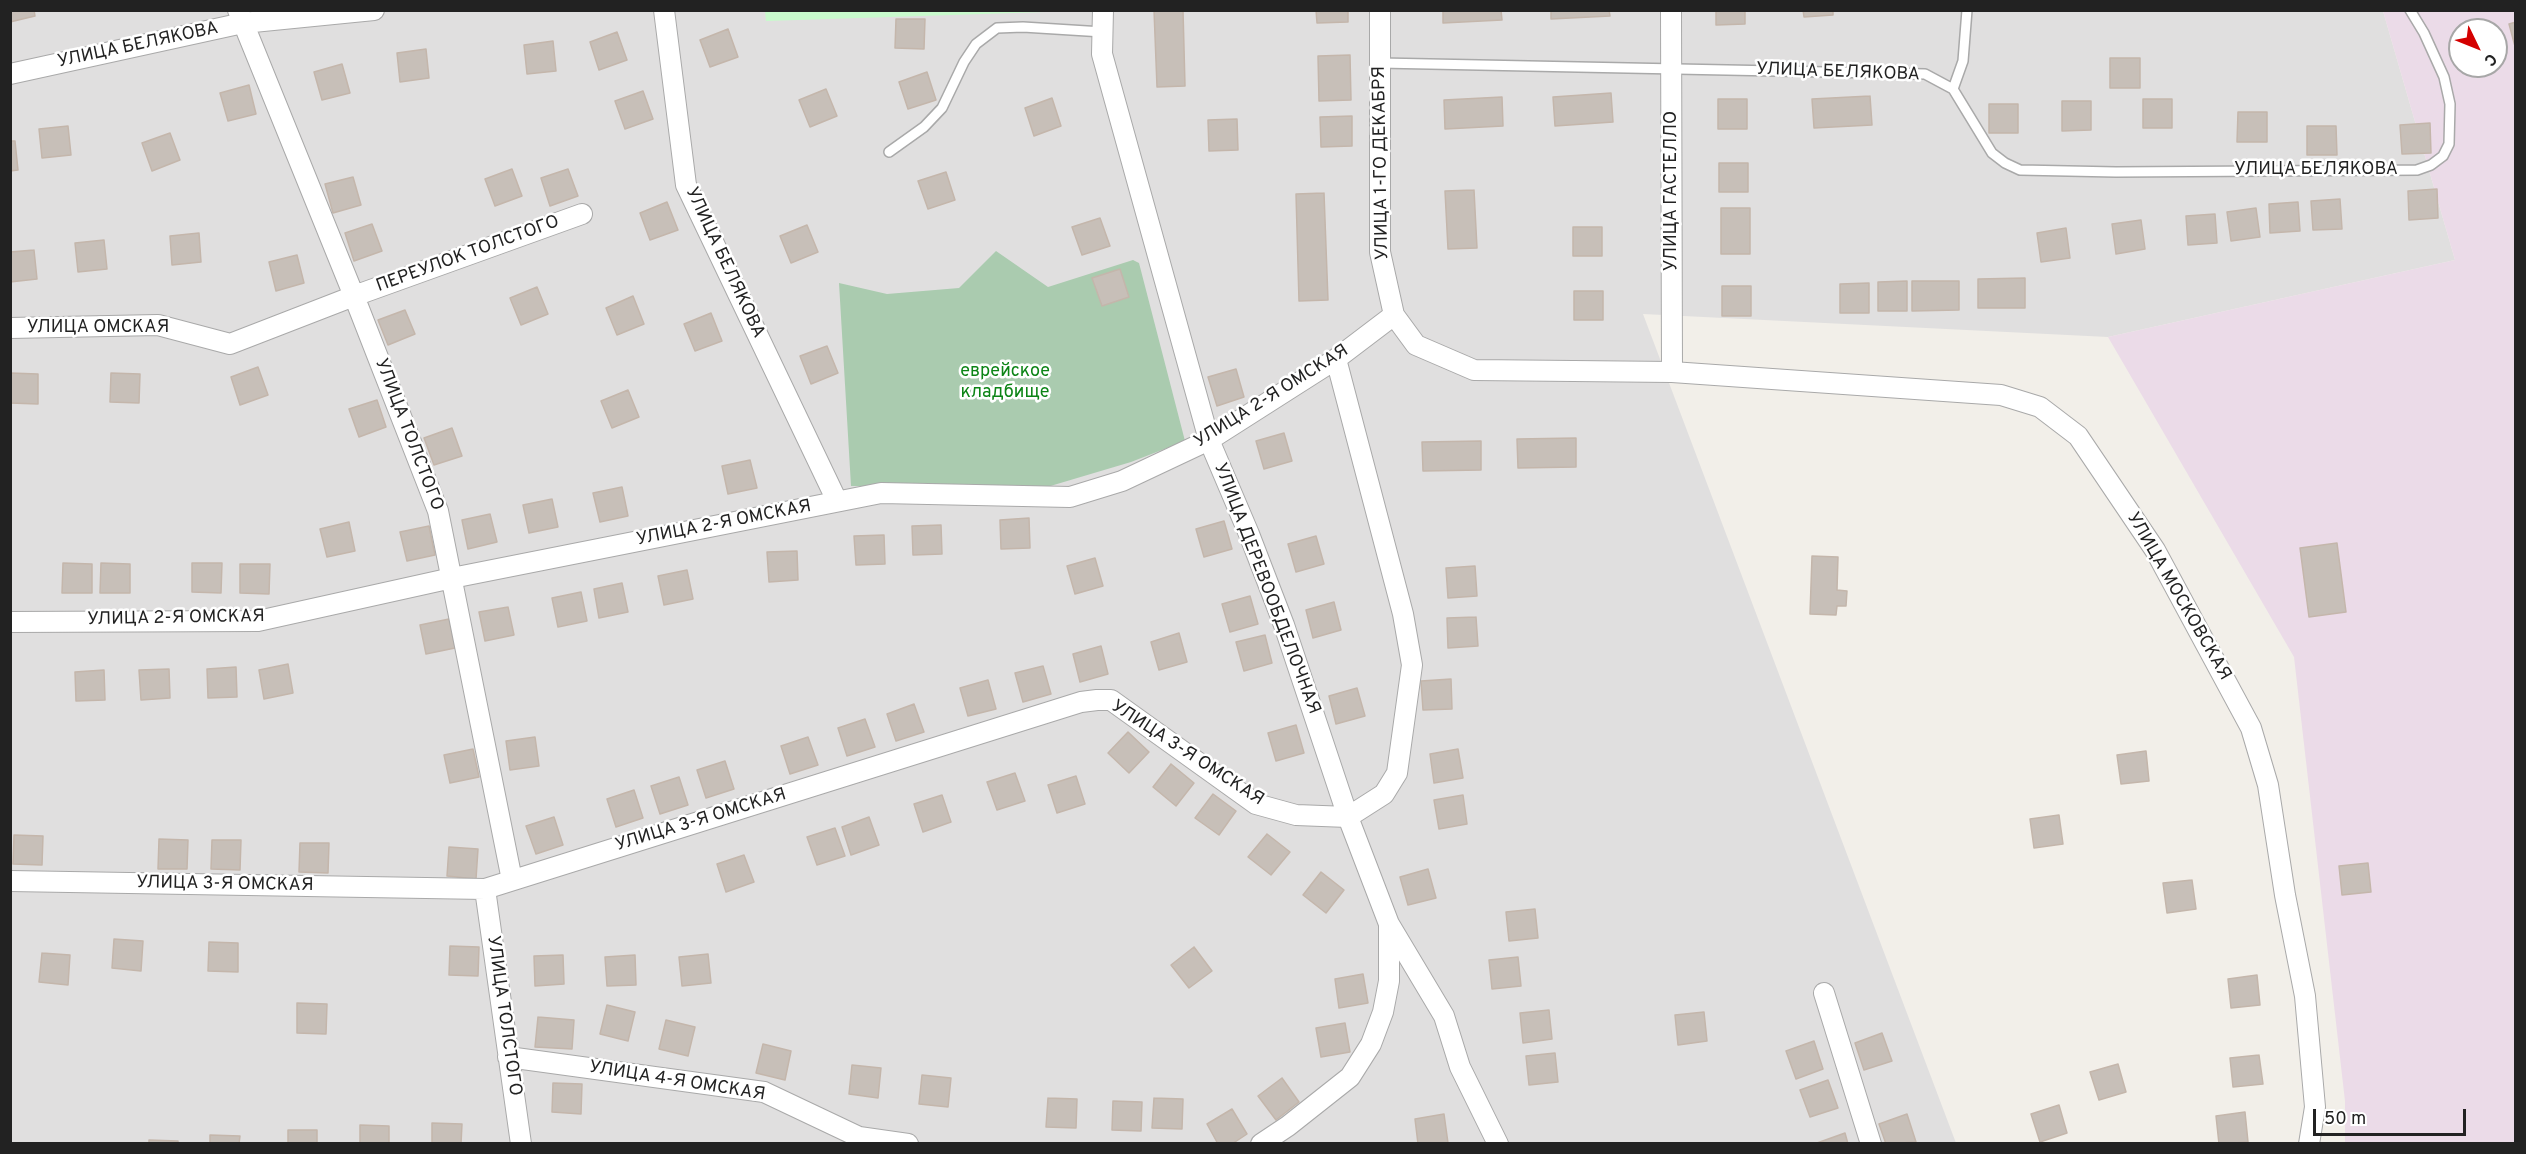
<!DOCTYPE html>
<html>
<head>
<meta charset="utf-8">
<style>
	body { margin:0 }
	#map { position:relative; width:2526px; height:1154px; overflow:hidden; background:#f2efe9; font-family:Overpass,sans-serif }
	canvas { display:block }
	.frame { position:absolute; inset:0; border:12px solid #222; pointer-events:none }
	.north { position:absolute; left:2448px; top:18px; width:60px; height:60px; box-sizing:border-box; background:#fff; border:2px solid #a7a7a7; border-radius:50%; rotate:133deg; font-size:16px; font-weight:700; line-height:24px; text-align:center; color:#222 }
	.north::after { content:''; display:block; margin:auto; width:21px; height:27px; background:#d40000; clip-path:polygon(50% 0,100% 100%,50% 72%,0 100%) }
	.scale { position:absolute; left:2313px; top:1109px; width:153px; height:27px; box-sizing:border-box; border:3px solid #222; border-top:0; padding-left:8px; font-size:18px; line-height:21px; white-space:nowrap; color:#222; -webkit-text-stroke:4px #fff; paint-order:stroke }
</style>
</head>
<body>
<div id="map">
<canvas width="2526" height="1154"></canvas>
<div class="frame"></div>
<div class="north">С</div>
<div class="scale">50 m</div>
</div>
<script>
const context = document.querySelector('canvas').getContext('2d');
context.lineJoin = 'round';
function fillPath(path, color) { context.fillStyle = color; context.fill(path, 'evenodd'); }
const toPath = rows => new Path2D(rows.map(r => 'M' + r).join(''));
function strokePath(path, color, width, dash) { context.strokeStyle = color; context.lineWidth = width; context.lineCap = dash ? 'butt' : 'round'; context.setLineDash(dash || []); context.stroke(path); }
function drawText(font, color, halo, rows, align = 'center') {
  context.font = font + ' Overpass,sans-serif'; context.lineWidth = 5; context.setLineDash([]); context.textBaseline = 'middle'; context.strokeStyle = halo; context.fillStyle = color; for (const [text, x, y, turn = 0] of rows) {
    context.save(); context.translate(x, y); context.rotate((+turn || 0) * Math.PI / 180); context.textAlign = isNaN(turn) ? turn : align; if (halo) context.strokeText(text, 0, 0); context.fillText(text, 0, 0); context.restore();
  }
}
fillPath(toPath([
	[10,11,2383,11,2455,260,2108,337,1643,314,1956,1143,11,1143]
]), '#e0dfdf');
fillPath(toPath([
	[2383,11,2515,11,2515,1143,2345,1143,2345,1101,2294,657,2108,337,2455,260],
	[2460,30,2496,30,2496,66,2460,66]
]), '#ebdbe8');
fillPath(toPath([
	[996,251,1048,287,1133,260,1139,263,1185,441,1131,462,1047,487,851,486,839,283,887,294,959,288]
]), '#aacbaf');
fillPath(toPath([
	[765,11,765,10,1076,11,766,21]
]), '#c8facc');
const building = toPath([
	[10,10,34,10,35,16,10,22,10,10],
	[1154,10,1183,10,1185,86,1157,87,1154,10],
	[1316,10,1348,10,1348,22,1317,23,1316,10],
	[1443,10,1501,10,1502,20,1443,23,1443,10],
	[1551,10,1609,10,1610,16,1551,19,1551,10],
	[1716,10,1745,10,1745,24,1716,25,1716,10],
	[1803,10,1833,10,1833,15,1804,17,1803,10],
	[896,19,925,19,924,49,895,48,896,19],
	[2516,22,2516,50,2509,24,2516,22],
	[728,29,738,57,710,67,700,40,728,29],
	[617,32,627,60,599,70,590,42,617,32],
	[553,41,556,71,527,74,524,45,553,41],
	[426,49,429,78,400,82,397,53,426,49],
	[1350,55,1351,100,1319,101,1318,56,1350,55],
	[2110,58,2140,58,2140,88,2110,88,2110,58],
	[342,64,350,93,322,100,314,72,342,64],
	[927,72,936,100,908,109,899,82,927,72],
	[249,85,256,114,228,121,220,93,249,85],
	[826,89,837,116,810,127,799,100,826,89],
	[643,91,653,119,625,129,615,101,643,91],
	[1611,93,1613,122,1555,126,1553,97,1611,93],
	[1870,96,1872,125,1814,128,1812,99,1870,96],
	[1502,97,1503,126,1445,129,1444,100,1502,97],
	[1052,98,1061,126,1034,136,1025,108,1052,98],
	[1718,99,1747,99,1747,129,1718,129,1718,99],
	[2143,99,2172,99,2172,128,2143,128,2143,99],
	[2062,101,2091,101,2091,130,2062,131,2062,101],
	[1989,104,2018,104,2018,133,1989,133,1989,104],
	[2238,112,2267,112,2267,142,2237,142,2238,112],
	[1352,116,1352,146,1321,147,1320,117,1352,116],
	[1237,119,1238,150,1209,151,1208,120,1237,119],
	[2430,123,2431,153,2402,154,2400,125,2430,123],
	[68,126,71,155,42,158,39,129,68,126],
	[2307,126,2336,126,2337,155,2307,155,2307,126],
	[170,133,180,160,152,171,142,143,170,133],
	[10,141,15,141,18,170,10,171,10,141],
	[1719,163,1748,163,1748,192,1719,192,1719,163],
	[512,169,522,196,495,206,485,179,512,169],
	[568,169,578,196,550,206,541,178,568,169],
	[946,172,955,200,928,209,918,181,946,172],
	[353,177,361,205,333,213,325,184,353,177],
	[2437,189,2438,218,2409,220,2408,191,2437,189],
	[1474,190,1477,248,1448,249,1445,191,1474,190],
	[1324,193,1328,300,1299,301,1296,194,1324,193],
	[2340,199,2342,229,2313,230,2311,201,2340,199],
	[667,202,678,230,650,240,640,213,667,202],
	[2298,202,2300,231,2270,233,2269,204,2298,202],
	[1721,208,1750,208,1750,254,1721,254,1721,208],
	[2256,208,2260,237,2231,241,2227,212,2256,208],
	[2215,214,2217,243,2188,245,2186,216,2215,214],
	[1100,218,1110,246,1082,255,1072,227,1100,218],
	[2141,220,2145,249,2116,254,2112,224,2141,220],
	[372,224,382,251,354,261,345,233,372,224],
	[807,225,818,252,791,263,780,236,807,225],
	[1573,227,1602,227,1602,256,1573,256,1573,227],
	[2066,228,2070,258,2041,262,2037,233,2066,228],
	[199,233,201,262,172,265,170,236,199,233],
	[104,240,107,269,78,272,75,243,104,240],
	[34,250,37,279,10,282,10,252,34,250],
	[297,255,304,283,276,291,269,262,297,255],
	[1120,269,1129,297,1102,306,1092,278,1120,269],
	[2025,278,2025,308,1978,308,1978,279,2025,278],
	[1907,281,1907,311,1878,311,1878,282,1907,281],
	[1912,281,1959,281,1959,310,1912,311,1912,281],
	[1869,283,1869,313,1840,313,1840,284,1869,283],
	[1722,286,1751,286,1751,316,1722,316,1722,286],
	[537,287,548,314,521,325,510,298,537,287],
	[1574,291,1603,291,1603,320,1574,320,1574,291],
	[633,296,644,324,617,335,606,308,633,296],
	[405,310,415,334,388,345,378,320,405,310],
	[711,313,722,341,695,351,684,324,711,313],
	[827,346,838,373,811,384,800,356,827,346],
	[258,367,268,395,240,405,231,377,258,367],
	[1236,369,1244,397,1217,406,1208,377,1236,369],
	[10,373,38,374,38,404,10,403,10,373],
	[111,373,140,374,139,403,110,402,111,373],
	[628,390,639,417,612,428,601,401,628,390],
	[377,400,386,427,359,437,349,409,377,400],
	[452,428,462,456,434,465,424,438,452,428],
	[1284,433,1292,461,1264,469,1256,441,1284,433],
	[1576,438,1576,467,1518,468,1517,439,1576,438],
	[1481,441,1481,470,1423,471,1422,442,1481,441],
	[750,460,757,488,728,494,722,466,750,460],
	[622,487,628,516,600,522,593,493,622,487],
	[552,499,558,527,529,533,523,505,552,499],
	[490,514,497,542,468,549,462,520,490,514],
	[1029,518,1030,548,1001,549,1000,520,1029,518],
	[1224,521,1232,549,1204,557,1196,529,1224,521],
	[349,522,355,551,327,557,320,529,349,522],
	[941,525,942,554,913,555,912,526,941,525],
	[429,526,435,555,407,561,400,532,429,526],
	[884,535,885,564,856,565,854,536,884,535],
	[1316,536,1324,564,1296,572,1288,544,1316,536],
	[2337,543,2346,612,2309,617,2300,548,2337,543],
	[797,551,798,580,769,582,767,552,797,551],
	[1812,556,1838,557,1837,590,1847,591,1846,606,1837,606,1836,615,1810,614,1812,556],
	[1095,558,1103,586,1075,594,1067,566,1095,558],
	[63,563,92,564,92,593,62,593,63,563],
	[101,563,130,564,130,593,100,593,101,563],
	[192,563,222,563,221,593,192,592,192,563],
	[240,564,270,564,269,594,240,593,240,564],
	[1475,566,1477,596,1448,598,1446,568,1475,566],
	[687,570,693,599,664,605,658,576,687,570],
	[622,583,628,612,599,618,594,589,622,583],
	[581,592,587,621,558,627,552,598,581,592],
	[1250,596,1258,624,1230,632,1222,604,1250,596],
	[1334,602,1341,630,1313,638,1306,610,1334,602],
	[508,607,514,635,485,641,479,612,508,607],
	[1476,617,1478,646,1448,648,1447,618,1476,617],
	[449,619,455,648,426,654,420,625,449,619],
	[1179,633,1187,662,1159,670,1151,642,1179,633],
	[1265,635,1272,663,1244,671,1236,642,1265,635],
	[1101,646,1108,674,1080,682,1073,654,1101,646],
	[288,664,293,693,264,699,259,670,288,664],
	[1043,666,1051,694,1023,702,1015,673,1043,666],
	[236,667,237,697,208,698,207,669,236,667],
	[169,669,170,698,141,700,139,670,169,669],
	[104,670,105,700,76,701,75,672,104,670],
	[1451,679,1452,709,1423,710,1421,681,1451,679],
	[988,680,996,709,968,716,960,688,988,680],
	[1357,688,1365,716,1336,724,1329,696,1357,688],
	[914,704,924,732,896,741,887,714,914,704],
	[865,719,875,747,847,756,838,728,865,719],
	[1296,725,1304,753,1276,761,1268,733,1296,725],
	[1128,732,1149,752,1129,773,1108,753,1128,732],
	[535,737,539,766,510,770,506,741,535,737],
	[808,737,818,765,790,774,781,746,808,737],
	[473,749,479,777,450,783,444,755,473,749],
	[1458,749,1463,778,1434,783,1430,754,1458,749],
	[2146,751,2149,781,2121,784,2117,755,2146,751],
	[725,761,734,789,706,798,697,770,725,761],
	[1171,764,1194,783,1176,806,1153,787,1171,764],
	[1015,773,1025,801,997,810,987,782,1015,773],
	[1076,776,1085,804,1057,813,1048,785,1076,776],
	[679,777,688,805,660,814,651,786,679,777],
	[634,790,643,818,616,827,607,799,634,790],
	[1213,794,1236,811,1219,835,1195,818,1213,794],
	[942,795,951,822,923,832,914,804,942,795],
	[1463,795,1467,824,1439,829,1434,800,1463,795],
	[2059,815,2063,844,2034,848,2030,819,2059,815],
	[554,817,563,845,536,854,526,826,554,817],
	[869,817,879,845,851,855,842,827,869,817],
	[835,828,845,856,817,865,807,837,835,828],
	[1267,834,1290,852,1271,875,1248,857,1267,834],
	[14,835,43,836,42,865,13,864,14,835],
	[159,839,188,840,187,869,158,869,159,839],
	[212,840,241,840,240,870,211,869,212,840],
	[300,843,329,843,328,873,299,872,300,843],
	[449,847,478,849,476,879,447,876,449,847],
	[744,855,754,882,726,892,717,864,744,855],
	[2368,863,2371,892,2342,895,2339,866,2368,863],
	[1428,869,1436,898,1408,905,1400,877,1428,869],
	[1321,872,1344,890,1326,913,1303,895,1321,872],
	[2192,880,2196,909,2167,913,2163,883,2192,880],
	[1535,909,1538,938,1509,941,1506,912,1535,909],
	[114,939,143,941,141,971,112,968,114,939],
	[209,942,238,943,238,972,208,971,209,942],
	[450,946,479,947,478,976,449,975,450,946],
	[1194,947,1212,971,1189,988,1171,965,1194,947],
	[42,953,70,955,68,985,39,982,42,953],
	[708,954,711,983,682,986,679,957,708,954],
	[563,955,564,984,535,986,534,956,563,955],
	[635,955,636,985,607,986,605,957,635,955],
	[1518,957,1521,986,1492,989,1489,960,1518,957],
	[1363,974,1368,1003,1339,1008,1335,979,1363,974],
	[2257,975,2260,1005,2231,1008,2228,979,2257,975],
	[297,1003,327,1004,326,1034,297,1033,297,1003],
	[607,1005,635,1012,628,1041,600,1034,607,1005],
	[1549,1010,1552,1039,1523,1043,1520,1013,1549,1010],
	[1704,1012,1707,1041,1678,1045,1675,1015,1704,1012],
	[538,1017,574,1020,572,1049,535,1047,538,1017],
	[666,1020,695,1027,688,1056,659,1049,666,1020],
	[1345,1023,1350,1052,1321,1057,1316,1028,1345,1023],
	[1882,1033,1892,1061,1864,1070,1855,1043,1882,1033],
	[1814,1041,1823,1069,1796,1079,1786,1051,1814,1041],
	[763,1044,791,1051,785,1080,756,1073,763,1044],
	[1555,1053,1558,1082,1529,1085,1526,1056,1555,1053],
	[2259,1055,2263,1084,2233,1087,2230,1058,2259,1055],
	[2118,1064,2126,1092,2099,1100,2090,1072,2118,1064],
	[852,1065,881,1068,878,1098,849,1094,852,1065],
	[922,1075,951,1078,948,1107,919,1104,922,1075],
	[1282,1078,1299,1102,1276,1120,1258,1096,1282,1078],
	[1828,1080,1838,1108,1810,1117,1800,1090,1828,1080],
	[553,1083,582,1084,581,1114,552,1112,553,1083],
	[1048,1098,1077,1099,1076,1128,1046,1127,1048,1098],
	[1154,1098,1183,1099,1182,1129,1152,1128,1154,1098],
	[1113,1101,1142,1102,1141,1131,1112,1130,1113,1101],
	[2059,1105,2067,1133,2040,1142,2031,1114,2059,1105],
	[1232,1109,1247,1134,1232,1144,1218,1144,1207,1124,1232,1109],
	[2245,1112,2248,1142,2219,1144,2216,1116,2245,1112],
	[1444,1114,1448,1143,1418,1144,1415,1119,1444,1114],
	[1907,1114,1916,1142,1886,1144,1879,1124,1907,1114],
	[432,1123,462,1124,461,1144,432,1144,432,1123],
	[360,1125,389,1126,389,1144,360,1144,360,1125],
	[288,1130,317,1130,317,1144,288,1144,288,1130],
	[1845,1133,1848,1144,1817,1144,1817,1143,1845,1133],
	[210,1135,240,1136,239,1144,210,1144,210,1135],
	[149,1140,178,1141,178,1144,149,1144,149,1140]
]);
fillPath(building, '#c7bfb8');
strokePath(building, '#c4b6ab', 1.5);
const lane = toPath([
	[1380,63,1925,74,1953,89,1992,153,2005,163,2020,170,2116,172,2417,170,2431,165,2443,156,2449,144,2450,104,2444,77,2424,33,2410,10],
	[1953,89,1963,61,1967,10],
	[889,152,924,127,942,108,964,62,976,44,997,28,1023,27,1103,32]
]);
const street = toPath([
	[238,10,354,296,438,511,512,880],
	[664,10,686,185,837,501],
	[1103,10,1102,54,1209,440,1249,534,1284,625,1348,817,1389,924,1444,1016,1460,1067,1498,1144],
	[1380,10,1380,252,1394,315,1416,345,1474,370,1672,372,2001,395,2040,407,2078,436,2155,550,2251,728,2268,785,2285,895,2305,996,2315,1107,2309,1144],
	[1671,10,1672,372],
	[10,74,243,23,374,10],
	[10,328,158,325,230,344,354,296,582,214],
	[10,622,258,621,452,578,881,493,1070,497,1122,481,1209,440,1336,359,1394,315],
	[10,881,485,889,1081,702,1097,700,1111,700,1256,804,1296,815,1348,817,1384,794,1397,773,1412,665,1403,614,1336,359],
	[485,889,521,1144],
	[1824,993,1871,1144],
	[508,1057,764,1092,859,1137,908,1144],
	[1261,1144,1288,1126,1350,1077,1371,1044,1383,1012,1389,981,1389,924]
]);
strokePath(lane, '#a9a9a9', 12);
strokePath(street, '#a9a9a9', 22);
strokePath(lane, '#fff', 9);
strokePath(street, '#fff', 20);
drawText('18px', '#222', '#fff', [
	["УЛИЦА БЕЛЯКОВА",138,46,-12],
	["УЛИЦА БЕЛЯКОВА",1838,73,2],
	["УЛИЦА 1-ГО ДЕКАБРЯ",1382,163,-91],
	["УЛИЦА БЕЛЯКОВА",2316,170],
	["УЛИЦА ГАСТЕЛЛО",1672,191,-90],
	["ПЕРЕУЛОК ТОЛСТОГО",468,255,-20],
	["УЛИЦА БЕЛЯКОВА",724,263,65],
	["УЛИЦА ОМСКАЯ",98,328],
	["УЛИЦА 2-Я ОМСКАЯ",1272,397,-32],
	["УЛИЦА ТОЛСТОГО",408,435,69],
	["УЛИЦА 2-Я ОМСКАЯ",724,524,-11],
	["УЛИЦА ДЕРЕВООБДЕЛОЧНАЯ",1266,589,69],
	["УЛИЦА МОСКОВСКАЯ",2178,597,60],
	["УЛИЦА 2-Я ОМСКАЯ",176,619,-1],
	["УЛИЦА 3-Я ОМСКАЯ",1187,754,33],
	["УЛИЦА 3-Я ОМСКАЯ",701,821,-17],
	["УЛИЦА 3-Я ОМСКАЯ",225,885,1],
	["УЛИЦА ТОЛСТОГО",503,1016,82],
	["УЛИЦА 4-Я ОМСКАЯ",677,1082,9]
]);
drawText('18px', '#0c8416', '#fff', [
	["еврейское",1005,372],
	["кладбище",1005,393]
]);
</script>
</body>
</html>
